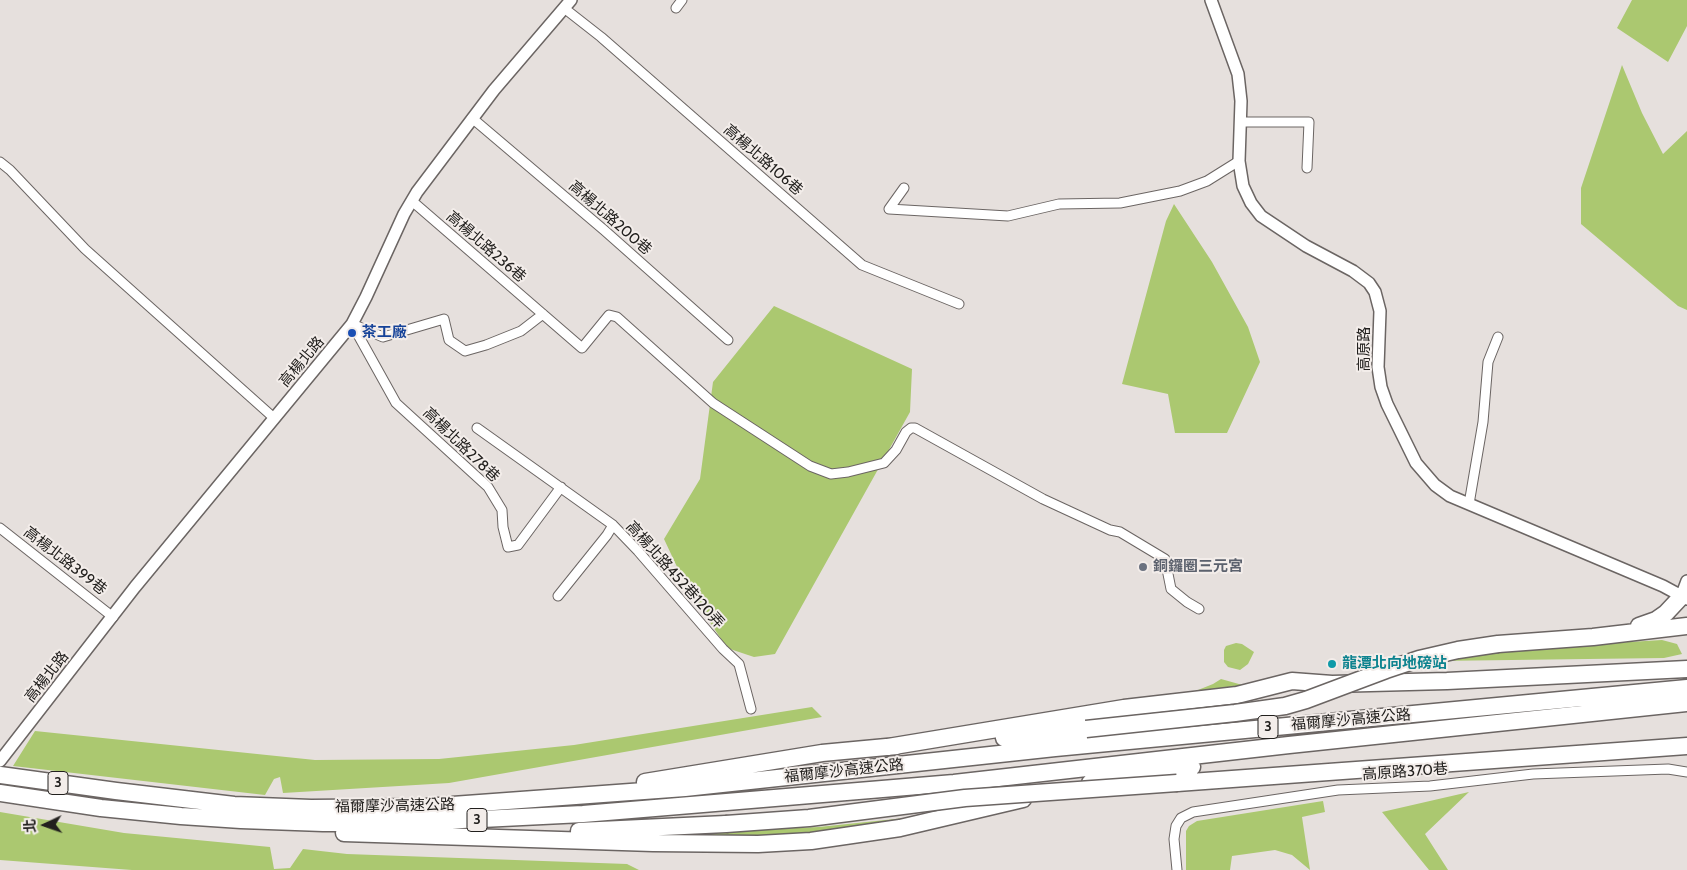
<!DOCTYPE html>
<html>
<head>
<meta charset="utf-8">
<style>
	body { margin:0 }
	#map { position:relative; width:1687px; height:870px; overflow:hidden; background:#e6e0dd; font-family:Cabin,"Noto Sans TC",sans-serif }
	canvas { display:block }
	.north { position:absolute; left:20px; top:800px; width:50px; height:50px; -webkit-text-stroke:4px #f3edea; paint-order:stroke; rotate:267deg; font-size:14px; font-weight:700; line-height:20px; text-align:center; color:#22201e }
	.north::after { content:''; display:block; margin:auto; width:18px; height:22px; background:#22201e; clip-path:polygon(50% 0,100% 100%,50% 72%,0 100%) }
</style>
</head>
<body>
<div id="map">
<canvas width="1687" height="870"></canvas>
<div class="north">北</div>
</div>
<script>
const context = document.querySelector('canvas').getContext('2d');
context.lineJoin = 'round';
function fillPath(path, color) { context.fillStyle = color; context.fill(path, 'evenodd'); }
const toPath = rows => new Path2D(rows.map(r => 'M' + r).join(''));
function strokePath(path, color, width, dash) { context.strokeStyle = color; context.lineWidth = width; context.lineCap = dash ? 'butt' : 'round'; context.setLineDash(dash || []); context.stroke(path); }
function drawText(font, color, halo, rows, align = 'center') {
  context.font = font + ' Cabin,"Noto Sans TC",sans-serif'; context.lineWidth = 4; context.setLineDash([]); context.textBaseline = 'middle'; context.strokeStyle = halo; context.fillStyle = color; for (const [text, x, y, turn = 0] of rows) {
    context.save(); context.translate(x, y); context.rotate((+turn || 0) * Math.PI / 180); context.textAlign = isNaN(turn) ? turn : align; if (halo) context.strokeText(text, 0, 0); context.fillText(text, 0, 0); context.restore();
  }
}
fillPath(toPath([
	[1632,0,1687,0,1687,26,1668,62,1617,28],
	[1622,65,1642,113,1663,154,1687,131,1687,310,1678,306,1581,224,1581,188],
	[1174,204,1212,262,1248,327,1260,362,1227,433,1175,433,1168,394,1122,384,1166,221],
	[774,306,912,369,910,412,775,654,754,657,727,648,686,586,664,539,700,479,713,382],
	[1662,640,1677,644,1682,654,1664,658,1435,661,1450,653],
	[1236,643,1242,644,1254,652,1248,664,1240,670,1228,667,1224,662,1224,650,1226,646],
	[1221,679,1246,686,1183,696,1213,684],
	[812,707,822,717,449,783,283,793,280,777,274,779,265,795,13,766,35,731,315,760,439,759,574,745],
	[1469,792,1425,834,1448,870,1429,870,1382,812],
	[1323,801,1325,812,1302,817,1310,870,1292,855,1275,850,1232,856,1230,870,1186,870,1186,831,1189,826,1197,821],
	[0,812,124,833,270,847,274,869,290,868,303,849,347,854,627,864,639,870,132,870,0,860],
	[933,815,812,837,616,836,819,827]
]), '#abc870');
const minor = toPath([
	[564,8,601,37,862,265,959,304],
	[676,8,682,0],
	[472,118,604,230,728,340],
	[1240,122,1309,122,1307,168],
	[0,162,10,170,85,249,274,418],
	[904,188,889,209,1008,216,1059,204,1120,203,1180,191,1207,181,1239,161],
	[412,201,582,348,609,315,617,317,713,403,810,466,831,474,848,472,884,463,896,450,906,432,911,428,915,428,1043,499,1110,530,1120,532,1165,559,1171,589,1187,602,1199,609],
	[352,324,396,403,488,487,502,510,503,527,508,547,518,545,561,487],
	[352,324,383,337,444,319,449,340,465,351,486,345,521,331,543,314],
	[477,428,613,525,638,551,723,649,739,664,751,709],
	[1469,504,1483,422,1488,362,1498,337],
	[0,528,113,617],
	[558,596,607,535,613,525],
	[1177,870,1174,839,1176,826,1181,818,1193,812,1338,790,1430,786,1533,774,1668,769,1687,772]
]);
const tertiary = toPath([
	[1211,0,1238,74,1241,101,1239,161,1243,186,1251,203,1261,216,1306,246,1353,271,1369,283,1375,292,1380,311,1378,367,1381,387,1387,404,1416,463,1435,485,1450,496,1663,586,1687,599],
	[1681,597,1687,581],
	[0,761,135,587,352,324,366,297,404,214,417,192,494,90,571,0]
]);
const motorway = toPath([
	[1639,626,1656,620,1666,613,1681,597],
	[1498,644,1593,637,1687,626],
	[1004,738,1086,729],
	[888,747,1124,708,1237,695,1292,681,1332,684,1447,681,1687,669],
	[0,775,116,791,234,805,311,808,425,807,685,788,1055,748,1687,688],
	[645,782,822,753,897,746],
	[1090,783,1192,767],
	[1177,783,1687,746],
	[0,793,101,808,181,816,241,820,323,823,401,823,583,814,954,783,1289,745,1687,703],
	[579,831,726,824],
	[344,833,653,843,758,844,811,841,900,828,1023,799]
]);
strokePath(minor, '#6b6563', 11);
strokePath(tertiary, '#6b6563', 14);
strokePath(motorway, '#6b6563', 19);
strokePath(minor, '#fff', 9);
strokePath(tertiary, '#fff', 11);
strokePath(motorway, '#fff', 16);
const motorwayBridge = toPath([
	[1086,729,1235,713,1285,706,1306,700,1386,670,1419,659,1458,650,1498,644],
	[726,824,809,818,965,798,1177,783]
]);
strokePath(motorwayBridge, '#6b6563', 19, []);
strokePath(motorwayBridge, '#fff', 16);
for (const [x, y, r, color] of [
	[352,333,5,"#1a4fb4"],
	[1143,567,5,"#6b7280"],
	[1332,664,5,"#0f9aa8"]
]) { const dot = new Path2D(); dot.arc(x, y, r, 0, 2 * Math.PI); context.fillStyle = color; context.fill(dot); strokePath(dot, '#f3edea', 2); }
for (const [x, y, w] of [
	[1268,727,20],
	[58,783,20],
	[477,820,20]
]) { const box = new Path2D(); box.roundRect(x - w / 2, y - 11.5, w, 23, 4); context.fillStyle = '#f3edea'; context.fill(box); strokePath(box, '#22201e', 1); }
drawText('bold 14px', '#22201e', null, [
	["3",1268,727],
	["3",58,783],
	["3",477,820]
]);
drawText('15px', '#22201e', '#f3edea', [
	["高楊北路106巷",763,160,41],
	["高楊北路200巷",610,218,41],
	["高楊北路236巷",486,247,41],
	["高原路",1365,349,-90],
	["高楊北路",302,362,-50],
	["高楊北路278巷",461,445,44],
	["高楊北路399巷",65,561,38],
	["高楊北路452巷120弄",675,575,48],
	["高楊北路",47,677,-52],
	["福爾摩沙高速公路",1351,720,-5],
	["福爾摩沙高速公路",844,771,-6],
	["高原路370巷",1405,772,-4],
	["福爾摩沙高速公路",395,806,-1]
]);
drawText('bold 15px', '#164399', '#f3edea', [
	["茶工廠",362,333]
], 'left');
drawText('bold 15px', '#5b616d', '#f3edea', [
	["銅鑼圈三元宮",1153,567]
], 'left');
drawText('bold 15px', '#0d838f', '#f3edea', [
	["龍潭北向地磅站",1342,664]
], 'left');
</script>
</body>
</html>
